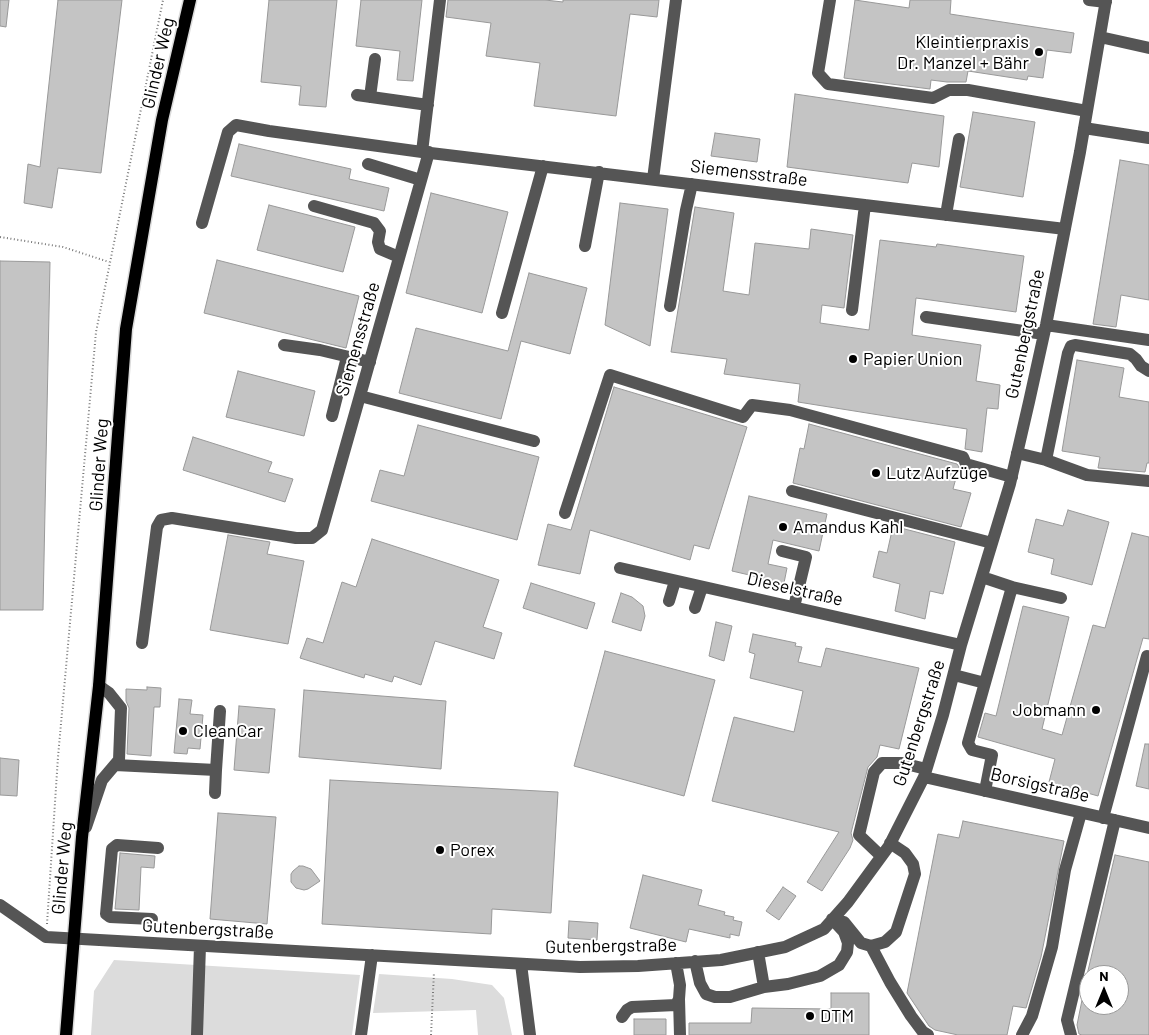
<!DOCTYPE html>
<html>
<head>
<meta charset="utf-8">
<style>
	body { margin:0 }
	#map { position:relative; width:1149px; height:1035px; overflow:hidden; background:#fff; font-family:Barlow,sans-serif }
	canvas { display:block }
	.north { position:absolute; left:1079px; top:965px; width:50px; height:50px; box-sizing:border-box; background:#fff; border:1px solid #999; border-radius:50%; rotate:0deg; font-size:14px; font-weight:700; line-height:20px; text-align:center; color:#000 }
	.north::after { content:''; display:block; margin:auto; width:18px; height:22px; background:#000; clip-path:polygon(50% 0,100% 100%,50% 72%,0 100%) }
</style>
</head>
<body>
<div id="map">
<canvas width="1149" height="1035"></canvas>
<div class="north">N</div>
</div>
<script>
const context = document.querySelector('canvas').getContext('2d');
context.lineJoin = 'round';
function fillPath(path, color) { context.fillStyle = color; context.fill(path, 'evenodd'); }
const toPath = rows => new Path2D(rows.map(r => 'M' + r).join(''));
function strokePath(path, color, width, dash) { context.strokeStyle = color; context.lineWidth = width; context.lineCap = dash ? 'butt' : 'round'; context.setLineDash(dash || []); context.stroke(path); }
function drawText(font, color, halo, rows, align = 'center') {
  context.font = font + ' Barlow,sans-serif'; context.lineWidth = 4; context.setLineDash([]); context.textBaseline = 'middle'; context.strokeStyle = halo; context.fillStyle = color; for (const [text, x, y, turn = 0] of rows) {
    context.save(); context.translate(x, y); context.rotate((+turn || 0) * Math.PI / 180); context.textAlign = isNaN(turn) ? turn : align; if (halo) context.strokeText(text, 0, 0); context.fillText(text, 0, 0); context.restore();
  }
}
fillPath(toPath([
	[114,960,360,975,352,1035,91,1035,94,991],
	[379,974,452,979,492,985,504,998,512,1035,478,1035,476,1010,373,1013]
]), '#dcdcdc');
const building = toPath([
	[0,0,9,0,6,27,0,26,0,0],
	[58,0,122,0,101,173,58,168,52,208,24,203,28,164,40,167,58,0],
	[269,0,337,0,326,107,299,105,301,86,261,82,269,0],
	[361,0,422,0,413,81,397,80,400,51,356,46,361,0],
	[448,0,545,0,563,2,563,0,659,0,657,17,630,14,616,116,534,106,540,63,486,56,491,23,446,17,448,0],
	[855,0,909,8,910,0,951,0,950,14,1074,33,1071,53,1047,50,1043,78,1028,76,1027,80,968,71,966,82,947,82,931,80,930,89,844,78,855,0],
	[795,94,944,116,939,167,912,163,908,183,787,167,795,94],
	[973,112,1035,122,1023,197,960,187,973,112],
	[715,133,760,139,757,162,711,156,715,133],
	[239,144,351,169,349,179,389,188,384,211,231,176,239,144],
	[1120,160,1149,165,1149,300,1121,295,1116,327,1093,324,1120,160],
	[431,193,508,212,482,313,406,293,431,193],
	[620,203,668,209,650,346,605,325,620,203],
	[269,205,355,227,343,272,257,250,269,205],
	[695,207,734,213,723,291,749,295,755,243,809,249,811,229,853,235,844,308,822,305,820,323,869,330,880,240,936,247,937,244,1024,256,1016,312,916,298,912,335,981,345,976,381,1000,385,998,409,987,408,982,452,965,449,967,429,798,402,800,384,724,374,727,359,671,352,695,207],
	[217,260,359,296,346,348,204,313,217,260],
	[0,261,50,262,43,610,0,610,0,261],
	[529,273,587,288,570,354,521,341,501,419,399,393,416,328,508,351,529,273],
	[1077,360,1124,368,1119,397,1149,402,1149,463,1147,463,1145,472,1098,468,1100,457,1062,451,1077,360],
	[238,371,315,391,304,436,226,417,238,371],
	[614,387,747,427,709,549,694,545,690,560,590,530,580,574,538,565,548,524,571,530,614,387],
	[809,424,957,464,959,467,953,489,971,493,961,527,793,483,800,448,804,449,809,424],
	[418,425,539,457,517,540,371,501,380,470,404,476,418,425],
	[193,437,272,462,268,472,293,479,285,502,183,470,193,437],
	[749,496,827,514,819,551,773,540,768,564,787,568,784,583,732,571,749,496],
	[1068,510,1109,522,1092,585,1051,574,1054,559,1028,552,1036,519,1063,526,1068,510],
	[893,526,955,542,943,594,930,591,925,619,895,611,900,584,873,577,879,551,887,553,893,526],
	[1132,533,1149,537,1149,639,1143,638,1098,796,1049,782,1055,759,978,737,985,713,996,716,1023,606,1069,617,1042,729,1062,735,1093,625,1105,628,1132,533],
	[228,535,270,542,267,554,304,561,288,644,210,630,228,535],
	[372,539,499,580,483,627,502,633,494,659,435,641,421,685,394,676,392,682,365,674,364,678,300,658,307,638,323,643,342,582,356,587,372,539],
	[531,583,595,603,587,629,523,608,531,583],
	[621,593,632,597,643,606,645,616,641,631,612,622,621,593],
	[716,622,732,626,724,661,709,656,716,622],
	[753,634,796,643,795,646,802,647,798,662,821,667,826,648,919,668,899,749,880,745,877,757,868,767,851,833,853,840,850,848,822,891,807,882,839,832,712,801,734,717,794,732,803,691,750,678,755,654,749,652,753,634],
	[605,651,715,680,684,796,574,766,605,651],
	[147,687,161,688,160,707,154,707,151,756,127,754,129,708,126,701,126,689,147,690,147,687],
	[304,690,446,701,441,769,299,757,304,690],
	[179,699,192,700,190,714,203,715,200,749,188,748,187,754,174,753,179,699],
	[239,706,275,709,269,773,234,770,239,706],
	[1145,744,1149,744,1149,789,1136,786,1145,744],
	[0,758,19,760,17,796,0,795,0,758],
	[330,780,558,792,551,913,492,909,491,934,322,924,330,780],
	[218,813,276,817,267,924,210,919,218,813],
	[963,821,1064,841,1041,957,1026,1008,1013,1006,1007,1035,958,1035,935,1030,929,1026,907,993,938,834,959,838,963,821],
	[120,853,155,856,154,868,141,867,139,910,115,909,120,853],
	[1115,855,1149,862,1149,1035,1082,1035,1079,1034,1077,1025,1085,985,1089,986,1089,1005,1119,1005,1119,975,1087,975,1115,855],
	[299,866,303,866,311,869,320,881,308,889,304,890,296,888,291,882,291,874,293,871,299,866],
	[643,875,702,890,698,905,725,912,724,915,734,917,733,920,742,922,739,936,730,934,730,938,689,929,686,942,630,928,643,875],
	[783,887,796,896,779,920,766,911,783,887],
	[569,921,598,923,597,940,568,938,569,921],
	[831,993,869,993,869,1035,689,1035,689,1023,751,1023,752,1008,831,1009,831,993],
	[634,1019,666,1019,666,1035,634,1035,634,1019]
]);
fillPath(building, '#c4c4c4');
strokePath(building, '#999', 1);
const major = toPath([
	[66,1035,82,837,99,686,126,329,162,120,190,0]
]);
strokePath(major, '#dbdbdb', 15);
strokePath(toPath([
	[0,237,63,247,109,262],
	[47,924,58,757,96,332,163,0],
	[431,1035,434,972]
]), '#777', 2, [1, 2.5]);
strokePath(toPath([
	[830,0,818,73,828,84,933,98,949,90,968,90,1087,111],
	[1089,0,1106,2],
	[1100,37,1149,48],
	[357,95,428,105],
	[370,97,375,59],
	[1084,128,1149,138],
	[422,152,440,0],
	[368,164,421,180],
	[653,179,676,0],
	[314,206,374,223,380,231,378,242,380,249,399,257],
	[946,215,959,139],
	[202,223,228,132,236,125,269,131,422,152,1065,229],
	[585,246,599,172],
	[670,306,686,210,692,184],
	[852,310,865,205],
	[502,313,543,166],
	[926,317,1044,334],
	[1046,325,1149,340],
	[284,345,320,350,370,362],
	[360,396,534,441],
	[332,416,347,357],
	[1017,453,1046,460,1087,475,1149,481],
	[1046,460,1068,353,1071,346,1075,345,1130,354,1136,359,1141,366,1149,371],
	[792,491,992,543],
	[565,513,610,375,743,417,752,405,790,410,963,457,966,464,1012,477],
	[782,551,806,557,794,607],
	[620,568,961,645],
	[982,577,1012,587],
	[669,601,675,581],
	[695,608,702,587],
	[142,643,157,527,161,520,172,518,296,538,312,538,322,530,429,152],
	[954,675,985,683],
	[115,765,216,770,220,711],
	[924,777,1149,828],
	[985,791,992,755,972,750,968,743,1012,587,1061,598],
	[215,793,216,770],
	[1103,818,1147,656],
	[86,827,102,780,119,760,121,708,109,693,99,686],
	[881,856,859,835,874,772,882,763,902,763,926,769],
	[0,905,46,937,580,967,638,966,721,960,785,947,824,929,848,902,889,846,924,777,943,715,961,645,1010,484,1029,402,1046,325,1080,152,1106,0],
	[152,919,110,917,106,914,112,849,117,845,158,848],
	[844,922,861,943,871,946,885,942,896,932,915,874,913,864,905,853,890,843],
	[871,946,890,982,911,1016,923,1032,928,1035],
	[758,952,764,987],
	[695,961,700,983,706,994,715,997,730,997,764,987,788,984,820,976,839,965,847,952,848,943,844,932,832,919],
	[521,964,530,1035],
	[679,999,680,1035],
	[622,1017,627,1010,632,1007,676,1005,679,999,680,985,676,963],
	[197,1035,200,946],
	[361,1035,372,955],
	[1022,1035,1032,1016,1052,947,1065,870,1081,813],
	[1071,1035,1067,1020,1115,820]
]), '#555', 12);
strokePath(major, '#000', 12);
for (const [x, y, r, color] of [
	[1039,52,5,"#000"],
	[853,359,5,"#000"],
	[876,473,5,"#000"],
	[783,527,5,"#000"],
	[1096,710,5,"#000"],
	[183,731,5,"#000"],
	[440,850,5,"#000"],
	[810,1016,5,"#000"]
]) { const dot = new Path2D(); dot.arc(x, y, r, 0, 2 * Math.PI); context.fillStyle = color; context.fill(dot); strokePath(dot, '#fff', 2); }
drawText('18px', '#000', '#fff', [
	["Kleintierpraxis",1029,42,"right"],
	["Dr. Manzel + Bähr",1029,63,"right"],
	["Papier Union",863,359],
	["Lutz Aufzüge",886,473],
	["Amandus Kahl",793,527],
	["Jobmann",1086,710,"right"],
	["CleanCar",193,731],
	["Porex",450,850],
	["DTM",820,1016]
], 'left');
drawText('18px', '#000', '#fff', [
	["Glinder Weg",158,63,-77],
	["Siemensstraße",749,173,7],
	["Gutenbergstraße",1025,334,-78],
	["Siemensstraße",358,339,-74],
	["Glinder Weg",99,465,-86],
	["Dieselstraße",795,589,13],
	["Gutenbergstraße",919,723,-72],
	["Borsigstraße",1040,785,13],
	["Glinder Weg",62,868,-85],
	["Gutenbergstraße",208,929,3],
	["Gutenbergstraße",611,946,-1]
]);
</script>
</body>
</html>
